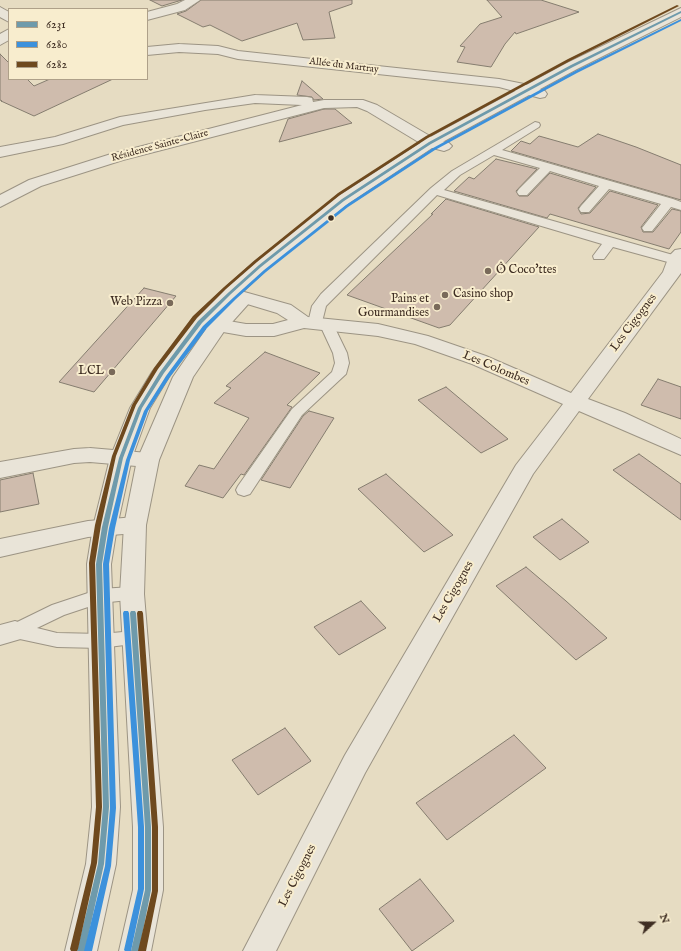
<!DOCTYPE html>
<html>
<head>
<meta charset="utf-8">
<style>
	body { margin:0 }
	#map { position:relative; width:681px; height:951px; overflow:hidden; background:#e6dcc2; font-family:"IM FELL English",serif }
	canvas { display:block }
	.legend { position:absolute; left:8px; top:8px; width:140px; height:72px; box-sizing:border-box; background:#f8edce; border:1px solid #aea089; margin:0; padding:5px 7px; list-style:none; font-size:12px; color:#3e2d22 }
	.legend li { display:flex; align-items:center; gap:8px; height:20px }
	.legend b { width:20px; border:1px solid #aea089 }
	.north { position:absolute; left:633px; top:903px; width:40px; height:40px; -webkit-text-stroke:3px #f8edce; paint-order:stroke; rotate:69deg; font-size:11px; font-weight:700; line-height:16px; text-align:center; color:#3e2d22 }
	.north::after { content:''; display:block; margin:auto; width:14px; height:18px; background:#3e2d22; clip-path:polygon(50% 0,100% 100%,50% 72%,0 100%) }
</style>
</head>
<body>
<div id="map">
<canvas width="681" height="951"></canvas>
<ul class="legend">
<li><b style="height:5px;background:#6e9aab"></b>6231</li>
<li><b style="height:5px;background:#3c91dc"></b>6280</li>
<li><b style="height:5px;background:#6e491e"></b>6282</li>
</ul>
<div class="north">N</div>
</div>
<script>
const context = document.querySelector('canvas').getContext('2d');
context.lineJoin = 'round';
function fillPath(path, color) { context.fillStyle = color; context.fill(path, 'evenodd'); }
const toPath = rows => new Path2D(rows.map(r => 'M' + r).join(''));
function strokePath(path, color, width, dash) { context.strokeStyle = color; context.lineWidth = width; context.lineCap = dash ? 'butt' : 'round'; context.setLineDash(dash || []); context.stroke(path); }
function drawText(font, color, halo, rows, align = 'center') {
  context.font = font + ' "IM FELL English",serif'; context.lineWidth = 4; context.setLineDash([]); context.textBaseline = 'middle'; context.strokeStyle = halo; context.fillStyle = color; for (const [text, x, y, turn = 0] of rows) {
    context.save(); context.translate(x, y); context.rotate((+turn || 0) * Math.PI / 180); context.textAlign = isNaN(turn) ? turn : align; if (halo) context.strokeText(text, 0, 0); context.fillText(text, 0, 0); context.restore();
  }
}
const building = toPath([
	[150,0,182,0,162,6,150,0],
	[201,0,352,0,352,4,329,12,335,38,303,40,297,23,242,41,210,25,203,27,177,14,186,11,201,0],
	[487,0,541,0,579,12,516,34,515,32,505,44,491,67,457,62,465,47,460,46,480,24,502,17,487,0],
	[0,54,9,63,9,79,27,79,34,86,50,79,113,79,34,116,1,101,2,101,0,100,0,54],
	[302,81,323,99,314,100,312,97,297,95,302,81],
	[324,109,335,109,352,123,279,142,288,119,324,109],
	[598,134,636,147,681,165,681,200,511,151,521,141,530,144,539,136,578,147,598,134],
	[496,159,537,169,516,191,519,196,528,196,550,173,596,187,578,208,581,214,590,213,610,191,658,205,641,227,643,232,653,232,672,209,681,211,681,232,669,249,550,214,547,218,454,191,469,177,474,179,496,159],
	[446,199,539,227,450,325,439,328,347,295,433,214,431,214,446,199],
	[144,288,176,296,94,392,59,382,144,288],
	[265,352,320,373,287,405,292,407,244,475,241,474,223,498,185,486,199,465,214,469,249,418,214,403,231,388,226,386,265,352],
	[658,379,681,387,681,419,641,405,658,379],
	[446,387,508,439,481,453,418,400,446,387],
	[309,411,334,418,290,488,261,480,303,416,309,411],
	[639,454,681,484,681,520,613,470,639,454],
	[33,473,39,504,0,512,0,480,33,473],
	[386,474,419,504,453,535,424,552,358,489,386,474],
	[562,519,589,542,560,560,533,537,562,519],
	[526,567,566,601,607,638,576,660,496,586,526,567],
	[361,601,386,628,339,655,314,627,361,601],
	[285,728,311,761,258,795,232,760,285,728],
	[514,735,546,768,447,840,416,803,514,735],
	[420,879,454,921,412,951,379,909,420,879]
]);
fillPath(building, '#cfbcad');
strokePath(building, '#857d6f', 1);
const service = toPath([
	[535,122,539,123,540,125,539,127,502,150,673,199,681,202,681,210,671,207,652,231,644,231,642,228,661,204,609,189,589,212,581,212,579,209,581,206,599,186,550,171,527,195,519,195,517,192,519,189,540,168,494,155,460,175,444,190,680,257,681,259,680,263,675,264,613,247,604,259,594,259,593,256,602,244,437,195,326,306,322,322,332,322,347,353,349,363,346,374,302,415,250,494,244,496,238,494,236,490,238,486,292,409,332,372,335,363,333,353,320,325,315,327,310,326,308,323,312,306,321,294,431,188,452,171,535,122],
	[132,587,138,589,141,594,138,599,100,603,64,615,37,628,57,633,101,634,134,631,140,633,143,638,140,643,101,648,57,647,15,638,9,636,6,631,9,626,52,605,100,589,132,587]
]);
const minor = toPath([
	[185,0,200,0,185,10,147,20,147,12,177,4,185,0],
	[0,7,9,12,9,22,0,17,0,7],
	[9,29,9,40,0,45,0,34,9,29],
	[179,44,218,46,238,51,499,79,524,84,545,91,547,94,545,97,540,98,499,87,238,59,218,54,179,52,147,55,147,47,179,44],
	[255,95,307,97,312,98,313,102,324,100,363,100,377,105,435,139,449,143,452,146,449,149,444,151,425,146,367,111,357,107,324,108,123,160,41,186,0,207,0,195,29,180,111,154,302,105,255,103,205,110,123,125,63,144,0,157,0,147,55,137,120,117,255,95],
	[681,249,681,273,588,399,625,413,681,439,681,455,579,411,533,474,365,773,276,951,243,951,345,755,516,465,563,404,472,364,415,344,378,336,304,328,274,336,246,336,200,328,193,326,191,322,193,318,200,316,246,324,273,324,288,320,277,313,224,297,221,293,224,289,230,288,291,305,308,317,378,324,428,336,486,356,571,393,663,272,669,256,675,250,681,249],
	[90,448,148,453,156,455,159,460,156,465,148,467,90,462,74,463,0,478,0,462,74,449,90,448],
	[135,517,143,519,146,525,143,531,135,533,88,537,0,557,0,539,88,521,135,517],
	[15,621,24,624,28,631,24,638,0,645,0,625,15,621]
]);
const tertiary = toPath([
	[681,8,681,17,577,69,435,146,349,203,266,270,237,297,242,295,249,297,251,301,225,330,193,377,159,460,146,525,144,594,163,827,163,890,151,951,119,951,133,890,133,827,120,594,124,525,137,460,173,377,211,322,220,313,207,326,170,375,150,408,132,458,117,527,111,564,120,807,116,864,97,951,65,951,86,864,92,807,87,564,93,527,110,458,130,408,152,372,193,318,224,289,254,262,337,197,425,140,567,63,681,8]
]);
strokePath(service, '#9c9484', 2);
strokePath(minor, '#9c9484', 2);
strokePath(tertiary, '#9c9484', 2);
fillPath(service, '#e9e4d8');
fillPath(minor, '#e9e4d8');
fillPath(tertiary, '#e9e4d8');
fillPath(toPath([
	[681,11,681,13,573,67,431,144,344,201,261,267,231,294,202,323,164,373,142,408,123,458,108,527,102,564,109,807,104,864,85,951,77,951,98,864,103,807,96,564,102,527,119,458,138,408,160,372,198,321,229,292,259,265,342,199,429,142,571,65,681,11],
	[131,611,135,611,136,613,151,827,151,890,139,951,131,951,145,890,145,827,130,613,131,611]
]), '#6e9aab');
fillPath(toPath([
	[681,19,681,21,577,73,435,150,348,207,266,272,236,299,207,328,170,377,148,411,130,460,115,528,109,564,116,808,111,866,92,951,84,951,105,866,110,808,103,564,109,528,126,460,144,411,166,376,203,326,234,297,264,270,346,205,433,148,575,71,681,19],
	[124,611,128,611,129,613,144,827,144,889,131,951,125,951,124,950,138,889,138,827,123,613,124,611]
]), '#3c91dc');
fillPath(toPath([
	[677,5,679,6,570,61,428,138,340,195,257,262,226,289,197,318,158,369,136,405,116,456,101,525,95,563,102,807,97,863,78,949,77,951,71,951,70,949,91,863,96,807,89,563,95,525,112,456,132,405,154,368,193,316,224,287,255,260,338,193,426,136,568,59,677,5],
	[138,611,142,611,143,613,158,827,158,891,146,951,138,951,152,891,152,827,137,613,138,611]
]), '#6e491e');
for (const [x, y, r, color] of [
	[331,218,3.5,"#3e2d22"],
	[488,271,4,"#796a5a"],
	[445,295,4,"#796a5a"],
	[170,303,4,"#796a5a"],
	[437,307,4,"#796a5a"],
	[112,372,4,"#796a5a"]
]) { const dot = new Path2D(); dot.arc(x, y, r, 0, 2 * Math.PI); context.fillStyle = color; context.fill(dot); strokePath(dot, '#f8edce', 1.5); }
drawText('10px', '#3e2d22', '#f8edce', [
	["Allée du Martray",344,66,7],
	["Résidence Sainte-Claire",160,146,-15]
]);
drawText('12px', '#3e2d22', '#f8edce', [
	["Ô Coco'ttes",496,271,"left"],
	["Casino shop",453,295,"left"],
	["Pains et",429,300],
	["Gourmandises",429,314],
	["Web Pizza",162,303],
	["LCL",104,372]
], 'right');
drawText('12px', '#3e2d22', '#f8edce', [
	["Les Cigognes",634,323,-53],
	["Les Colombes",496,369,23],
	["Les Cigognes",454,592,-60],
	["Les Cigognes",298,876,-63]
]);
</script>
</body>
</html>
